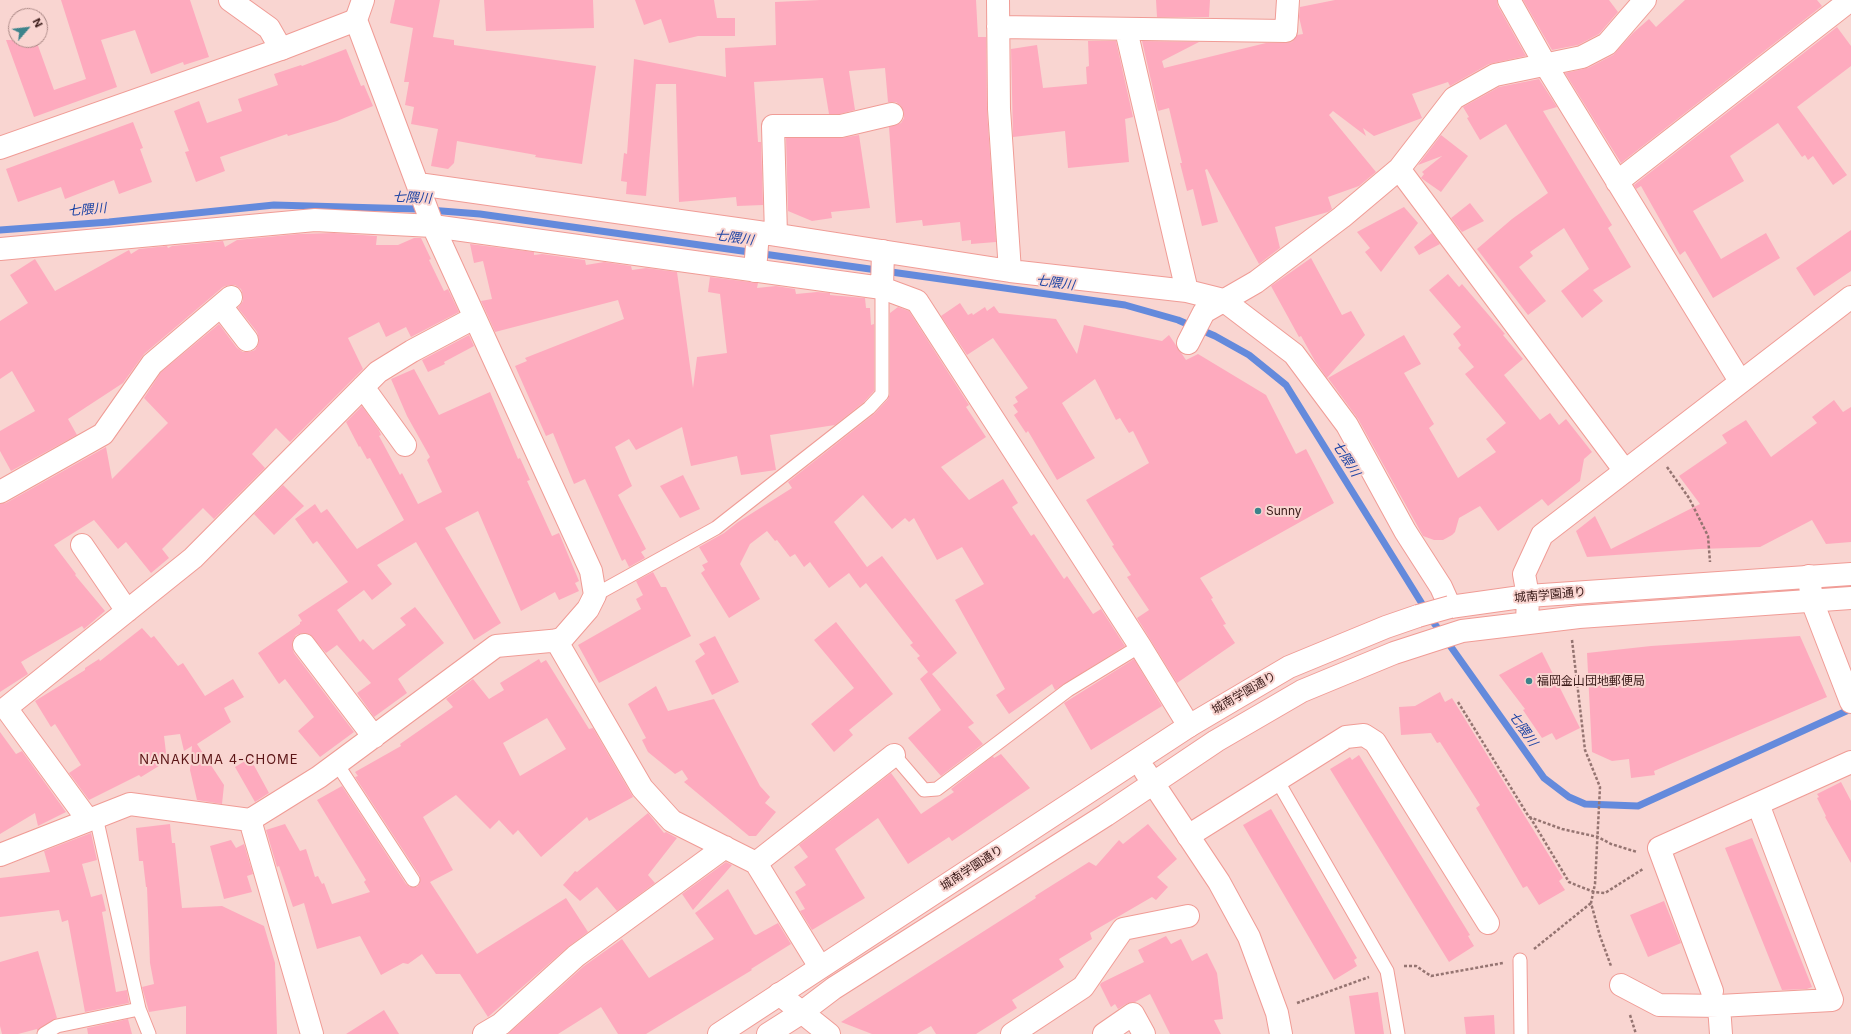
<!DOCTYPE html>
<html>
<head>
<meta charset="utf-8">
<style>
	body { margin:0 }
	#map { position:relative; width:1851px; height:1034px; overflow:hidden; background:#f9d5d1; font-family:Inter,sans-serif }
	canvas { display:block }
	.north { position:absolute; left:8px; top:8px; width:40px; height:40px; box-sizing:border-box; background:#f9d5d1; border:1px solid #ac8a87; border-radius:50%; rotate:62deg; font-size:11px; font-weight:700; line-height:16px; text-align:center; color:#391a18 }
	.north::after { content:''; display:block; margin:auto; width:14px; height:18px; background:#3c838b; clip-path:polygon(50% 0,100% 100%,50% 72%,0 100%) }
</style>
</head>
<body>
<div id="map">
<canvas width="1851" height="1034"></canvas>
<div class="north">N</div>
</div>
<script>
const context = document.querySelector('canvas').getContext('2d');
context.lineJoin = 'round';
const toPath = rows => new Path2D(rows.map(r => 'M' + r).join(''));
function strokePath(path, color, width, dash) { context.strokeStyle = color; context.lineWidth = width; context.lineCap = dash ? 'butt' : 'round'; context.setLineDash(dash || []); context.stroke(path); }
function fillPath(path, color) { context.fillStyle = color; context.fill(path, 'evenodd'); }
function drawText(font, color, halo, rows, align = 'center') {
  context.font = font + ' Inter,"Noto Sans JP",sans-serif'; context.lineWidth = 4; context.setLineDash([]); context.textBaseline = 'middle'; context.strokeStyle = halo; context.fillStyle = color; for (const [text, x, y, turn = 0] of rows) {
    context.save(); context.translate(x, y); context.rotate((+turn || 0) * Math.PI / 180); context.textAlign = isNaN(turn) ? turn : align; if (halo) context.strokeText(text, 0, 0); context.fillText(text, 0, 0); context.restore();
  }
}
strokePath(toPath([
	[0,230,109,222,274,205,416,209,480,214,1125,305,1178,320,1215,336,1249,355,1286,385,1434,623,1544,778,1569,797,1585,804,1638,806,1851,709]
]), '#648adc', 7);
fillPath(toPath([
	[61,0,190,0,209,57,184,65,183,62,151,74,135,30,101,40,117,87,34,117,6,40,36,40,54,90,86,79],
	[395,0,440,0,433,37,454,40,454,45,596,66,582,164,535,157,536,155,457,141,454,163,448,169,431,166,438,129,411,124,414,107,405,105,409,82,404,82,413,28,390,23],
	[484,0,593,0,594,28,486,31],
	[635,0,714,0,717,18,735,18,735,36,698,36,669,43,661,19,644,25],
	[820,0,976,0,978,37,986,37,987,110,996,242,971,244,971,240,962,241,960,222,923,226,922,220,896,223,889,127,901,123,904,118,904,112,901,106,896,102,888,102,885,68,849,71,855,110,840,114,829,114,823,78,754,82,758,142,761,142,763,205,737,206,736,197,679,202,676,84,656,84,646,196,626,194,627,182,621,181,624,153,627,154,634,59,726,77,725,48,776,45,775,2],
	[1156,0,1210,0,1209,17,1157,17],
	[1335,0,1497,0,1498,6,1526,56,1489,64,1450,86,1448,82,1412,94,1422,118,1374,136,1363,128,1366,136,1333,111,1329,115,1376,172,1359,186,1328,197,1332,209,1328,212,1275,227,1280,248,1259,264,1207,169,1205,170,1218,222,1202,226,1193,189,1187,191,1180,163,1182,163,1169,108,1158,111,1142,41,1199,42,1162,61,1164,68,1266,43,1286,43,1292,42,1297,35,1303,34,1299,17,1300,7],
	[1523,0,1609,0,1618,12,1599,34,1578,45,1552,50],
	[1685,0,1817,0,1822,6,1621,163,1565,73,1588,68,1613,55,1633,33,1649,19,1656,27],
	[1837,27,1851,46,1851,66,1797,107,1847,175,1833,185,1813,156,1808,160,1805,155,1802,157,1778,123,1730,156,1744,181,1693,211,1721,259,1766,233,1780,258,1713,298,1685,251,1680,255,1641,186,1636,189,1634,185],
	[1088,41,1116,41,1133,117,1125,119,1129,162,1068,168,1065,131,1013,137,1011,49,1037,45,1043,88,1087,84,1086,67,1089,66],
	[346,49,361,86,364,85,373,106,337,121,288,136,287,134,220,157,225,171,196,182,185,152,189,151,174,111,199,101,207,123,242,111,238,99,278,85,274,74,301,65,302,66],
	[1539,79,1557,107,1543,111,1612,225,1608,228,1631,267,1593,290,1603,301,1582,318,1561,291,1589,269,1564,228,1530,252,1533,256,1519,267,1546,301,1528,315,1477,249,1512,219,1548,193,1506,124,1480,140,1467,118,1469,117,1463,107,1499,87],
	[133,122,143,148,140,149,152,182,119,194,114,180,65,199,61,187,18,202,6,169],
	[859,135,870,208,831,212,832,218,812,221,788,211,786,138,841,138],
	[1441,135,1468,156,1441,192,1421,178,1424,174,1422,172,1442,156,1418,165],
	[1470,203,1484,221,1462,232,1451,218],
	[1404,207,1418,223,1381,272,1365,252,1370,248,1357,232],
	[1851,230,1851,271,1814,296,1796,268],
	[334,233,377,236,376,245,398,245,414,238,421,238,431,259,429,260,444,291,448,289,459,312,411,337,406,327,386,337,379,322,348,338,363,369,290,442,276,428,252,454,265,468,214,519,203,508,162,549,169,558,151,573,126,542,118,549,94,520,54,545,76,574,75,575,105,611,84,629,82,626,21,662,28,674,0,692,0,504,6,503,106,447,112,479,168,423,144,398,161,372,219,324,237,348,243,352,249,352,255,350,258,345,259,339,257,332,238,308,243,301,243,295,241,289,235,285,229,285,223,287,144,354,123,383,68,419,77,435,11,471,0,451,0,431,35,411,12,371,0,379,0,321,28,303,10,275,35,259,55,291,129,250,131,254,139,249,167,246,168,248,172,246,223,241,225,247,237,240,298,234],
	[1432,233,1440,244,1419,255,1414,247],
	[470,244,534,252,534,255,542,254,585,260,586,265,604,262,631,266,632,270,646,268,677,272,693,388,697,357,727,353,720,294,708,292,710,277,758,283,757,288,776,286,795,289,796,294,817,292,830,293,830,295,865,298,866,308,870,308,871,325,874,324,874,391,864,402,835,425,770,435,776,470,741,475,737,456,691,466,682,427,636,450,629,439,615,447,632,486,618,495,646,549,641,552,645,558,629,567,625,559,622,561,585,479,574,484,553,433,546,436,515,366,527,361,525,358,624,319,618,300,495,332,481,301,492,299,483,261,474,263],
	[1311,258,1342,315,1351,311,1365,335,1327,378,1315,361,1301,336,1299,337,1271,286],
	[1448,274,1459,287,1462,284,1505,334,1503,335,1523,359,1504,375,1540,420,1550,413,1559,425,1566,419,1592,452,1584,459,1580,481,1548,506,1542,499,1498,531,1480,506,1459,518,1455,532,1452,535,1443,540,1434,540,1423,536,1358,419,1328,378,1404,335,1421,364,1404,373,1434,424,1429,428,1458,478,1496,452,1486,439,1506,423,1465,374,1474,367,1458,348,1461,345,1453,334,1461,327,1429,290],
	[960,303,968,315,972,313,973,315,985,307,987,311,994,306,999,313,1056,319,1077,354,1084,325,1162,341,1169,335,1186,360,1198,354,1266,395,1296,454,1306,449,1334,503,1200,578,1213,598,1211,599,1226,624,1223,625,1235,643,1177,683,1137,618,1149,610,1127,577,1131,575,1112,546,1114,545,1086,500,1149,463,1133,431,1129,433,1120,418,1116,420,1095,379,1062,403,1095,458,1057,480,1028,431,1026,433,1014,415,1018,412,1013,405,1018,402,1015,397,1028,388,993,338,967,355,941,316],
	[898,307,909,311,969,405,966,407,986,437,941,467,969,500,1003,479,1018,503,1012,507,1031,536,1034,534,1064,579,1067,576,1093,614,1101,609,1125,646,1055,690,1052,684,1009,714,996,695,1005,689,955,600,984,584,962,547,937,560,914,518,909,522,905,518,892,529,863,495,834,522,867,567,882,556,957,653,932,674,974,723,968,727,983,744,941,776,908,738,941,710,920,679,928,672,917,658,920,656,910,645,913,643,866,583,860,588,849,573,829,588,810,562,804,567,795,554,790,557,777,540,775,541,767,531,750,544,740,564,760,599,729,618,701,573,705,570,702,565,708,562,699,547,724,533,738,522,792,488,788,482,874,414,888,399,890,394,890,313],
	[469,335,474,346,444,362,445,364,428,372,422,360],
	[414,369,439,415,490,392,518,459,520,458,530,480,527,481,552,536,559,533,579,581,575,583,579,591,559,600,555,592,521,611,478,511,445,528,501,623,474,640,416,542,377,565,392,584,372,600,364,590,337,610,360,642,363,639,373,650,406,625,400,618,415,607,444,643,398,679,407,693,374,717,357,693,371,683,337,645,326,653,309,634,303,633,296,635,293,640,292,646,294,653,354,732,320,757,298,731,314,717,285,679,279,684,258,653,300,624,300,622,302,621,298,615,348,582,317,541,313,544,295,519,315,504,321,513,327,509,357,549,404,520,370,458,367,459,360,446,359,447,346,422,362,406,379,430,381,435,379,436,400,475,402,473,418,504,442,492,427,460,430,457,407,416,391,379],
	[1834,400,1843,412,1851,407,1851,542,1826,544,1812,520,1760,547,1699,549,1587,557,1576,531,1595,516,1611,549,1700,504,1679,476,1727,443,1722,435,1746,420,1771,457,1817,423,1812,417],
	[683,475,700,509,680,518,660,486],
	[283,485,304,506,274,535,254,514],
	[653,572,661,587,666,587,691,636,599,683,578,645,641,609,636,599,643,595,636,581],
	[836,622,893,694,849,730,853,735,834,752,811,724,854,688,814,640],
	[142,628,151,638,154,636,178,666,183,663,205,696,233,679,244,697,224,708,231,722,197,744,224,785,222,804,197,800,190,770,192,746,184,751,180,734,164,736,167,761,141,777,139,775,89,800,69,773,81,765,55,724,51,727,35,701,85,670,85,668,99,659,100,661],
	[715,636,739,682,712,695,695,661,705,654,699,644],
	[1800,636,1827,697,1654,771,1655,775,1631,778,1629,759,1612,761,1592,752,1587,653,1651,646],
	[1542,652,1580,728,1556,740,1552,733,1542,738,1523,710,1525,709,1499,675],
	[539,659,541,663,546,660,589,729,593,728,633,797,589,821,587,817,541,857,518,830,513,835,499,820,490,829,456,795,423,817,453,870,430,882,477,954,566,898,588,932,568,947,488,1017,460,974,436,974,422,954,408,964,403,963,381,975,360,936,317,949,304,903,293,907,279,866,277,867,266,830,285,824,300,851,306,849,315,877,318,876,322,884,324,883,332,904,370,892,364,882,366,880,317,800,342,786,406,884,410,887,417,887,420,883,420,876,355,777,358,776,355,772,401,746,400,744,453,707,446,699,473,679,489,699,504,690,500,683],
	[547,718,566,749,520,776,503,743],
	[1134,659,1162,706,1091,750,1064,703],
	[656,686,668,711,714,699,760,786,770,797,765,803,776,812,756,836,749,836,684,782,688,779,682,770,675,774,648,752,642,740,646,738,628,704],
	[1440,692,1445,702,1452,698,1563,878,1559,881,1565,890,1539,905,1527,886,1523,888,1476,808,1480,805,1440,742,1437,743,1431,733,1401,735,1399,707,1415,706],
	[0,732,16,754,22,751,66,812,38,826,35,813,0,834],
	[1001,754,1030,788,952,841,949,837,908,864,878,818,835,849,865,898,812,930,800,911,805,909,795,892,806,885,794,867,808,857,799,845,891,773,921,814,954,792,951,789,993,756,994,758],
	[1359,755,1470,935,1468,936,1474,946,1449,962,1330,769,1350,757,1352,760],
	[250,758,269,793,255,802,235,767],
	[1841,782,1851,801,1851,863,1825,817,1826,816,1817,798,1819,797,1817,794],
	[1271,809,1357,958,1354,960,1357,966,1334,980,1243,825],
	[648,813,664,833,666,832,677,838,648,875,655,883,617,911,597,887,580,901,563,885,575,871,577,872],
	[170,824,172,843,175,843,182,908,222,906,264,926,275,963,277,1034,186,1034,186,1006,149,1012,142,987,154,984,150,963,147,887,146,887,143,861,139,861,136,828],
	[1148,824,1177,859,1157,877,1168,887,1156,900,1152,897,1090,933,1092,939,1059,959,1064,967,1012,1000,1017,1008,976,1034,936,1034,931,1026,917,1034,872,1034,841,1022,1036,898,1035,896,1089,862,1096,866,1119,840,1123,844],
	[91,833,97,860,82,864,91,897,102,894,106,911,102,912,116,992,127,990,129,1003,85,1012,68,920,62,922,59,910,0,917,0,878,50,872,44,851],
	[1752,838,1812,987,1807,989,1782,990,1725,848],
	[231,840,236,848,244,844,253,874,247,876,252,892,224,899,210,846],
	[726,862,732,865,693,910,682,894],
	[728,889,754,934,756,935,778,923,791,944,751,969,752,970,646,1034,618,1034,601,1007,558,1034,508,1034,584,966,622,939,649,978,714,939,695,913],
	[1664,901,1681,943,1648,957,1630,915],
	[1166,936,1171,944,1181,939,1192,961,1207,953,1217,973,1223,1019,1214,1020,1221,1034,1170,1034,1150,994,1135,1002,1126,1004,1118,1009,1115,1004,1111,1007,1100,985,1101,983,1144,962,1138,950],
	[38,951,57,1018,37,1031,37,1029,18,1034,2,1034,0,1026,0,962],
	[1378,992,1384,1034,1355,1034,1349,996],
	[384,1010,399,1034,346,1034],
	[1494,1015,1495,1034,1466,1034,1464,1017],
	[128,1019,132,1034,88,1034,87,1028]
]), '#feaabe');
const lane = toPath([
	[595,595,716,528,869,408,882,394,882,288],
	[894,755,924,790,937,789,1068,690,1140,646],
	[337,764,413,880],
	[1277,780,1387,971,1398,1034],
	[96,817,139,1009,149,1034],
	[1520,960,1521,1034],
	[44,1034,57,1026,139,1009]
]);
const street = toPath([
	[230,0,269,28,281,49],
	[998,0,999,109,1010,271],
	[1509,0,1545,64,1740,381],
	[998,27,1286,31,1288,0],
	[1126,30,1187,291],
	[1399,169,1625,471],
	[1617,182,1844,5],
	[418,184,758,232,1010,271,1187,291,1223,300,1294,354,1347,425,1405,531,1441,587,1450,607],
	[776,235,773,126,841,126,892,114],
	[0,249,315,220,433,226,882,288,917,301,1140,646,1189,726],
	[755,271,758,232],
	[882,288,883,251],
	[221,306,247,340],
	[1188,343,1204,312,1256,282,1342,217,1399,169,1454,98,1495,75,1582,57,1607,44,1645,0],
	[363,387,405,445],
	[0,492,103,434,152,364,231,297],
	[82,545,127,611],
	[1809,576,1812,601,1851,702],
	[556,640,642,788,672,821,756,863,820,967],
	[304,645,374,737],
	[88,820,6,708,193,558,378,372,412,351,474,318],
	[250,820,312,1034],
	[1188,836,1346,737,1364,735,1375,742,1488,923],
	[0,855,130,804,250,820,319,777,496,646,561,640,588,609,595,595,591,571,433,226,356,20,363,0],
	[756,863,894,755],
	[1621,985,1659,1005,1719,1006,1832,1000,1758,804],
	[1712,991,1659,848,1851,762],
	[779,994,829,1034],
	[1719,1006,1721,1034],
	[484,1034,501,1024,576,956,725,847],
	[1012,1034,1083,987,1123,929,1188,916],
	[1104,1034,1133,1014,1144,1034]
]);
const secondary = toPath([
	[0,148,281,49,356,20],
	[1450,607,1528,596,1851,574],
	[1527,623,1528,596,1524,574,1542,535,1851,297],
	[1145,771,1219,882,1249,937,1277,1013,1281,1034],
	[719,1034,1189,726,1289,667,1386,627,1418,616],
	[768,1034,801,1013,834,988,1106,815,1216,741,1302,691,1394,653,1462,631,1579,617,1851,598]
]);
strokePath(lane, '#f09c96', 15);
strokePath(street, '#f09c96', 24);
strokePath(secondary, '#f09c96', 24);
strokePath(toPath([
	[1667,467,1689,498,1708,536,1710,562],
	[1572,640,1585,750,1600,787,1595,884,1591,903,1600,936,1611,966],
	[1458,702,1529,817,1562,829,1598,837,1611,844,1637,852],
	[1530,817,1569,882,1576,885,1594,892,1605,893,1643,869],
	[1534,949,1591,903],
	[1404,966,1416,966,1431,976,1503,963],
	[1297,1003,1369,977],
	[1630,1015,1636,1034]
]), '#957471', 2.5, [3, 2]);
strokePath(lane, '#fff', 13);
strokePath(street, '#fff', 22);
strokePath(secondary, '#fff', 22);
const secondaryBridge = toPath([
	[1418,616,1450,607]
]);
strokePath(secondaryBridge, '#f09c96', 24, []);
strokePath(secondaryBridge, '#fff', 22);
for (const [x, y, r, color] of [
	[1258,511,4,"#3c838b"],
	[1529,681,4,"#3c838b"]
]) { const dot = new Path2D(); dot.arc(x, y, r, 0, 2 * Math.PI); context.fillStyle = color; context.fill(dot); strokePath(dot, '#f9d5d1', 1.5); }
drawText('12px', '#391a18', '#f9d5d1', [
	["Sunny",1266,511],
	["福岡金山団地郵便局",1537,681]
], 'left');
drawText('12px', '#391a18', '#f9d5d1', [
	["城南学園通り",1550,595,-5],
	["城南学園通り",1244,693,-30],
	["城南学園通り",972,868,-33]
]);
drawText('italic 13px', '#1f45a4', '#f9d5d1', [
	["七隈川",412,198,3],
	["七隈川",87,210,-5],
	["七隈川",734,238,8],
	["七隈川",1055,283,8],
	["七隈川",1346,459,58],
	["七隈川",1523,729,55]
]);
context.letterSpacing = '1px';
drawText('13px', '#5b1516', '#f9d5d1', [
	["NANAKUMA 4-CHOME",219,760]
]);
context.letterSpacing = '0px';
</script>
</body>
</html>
